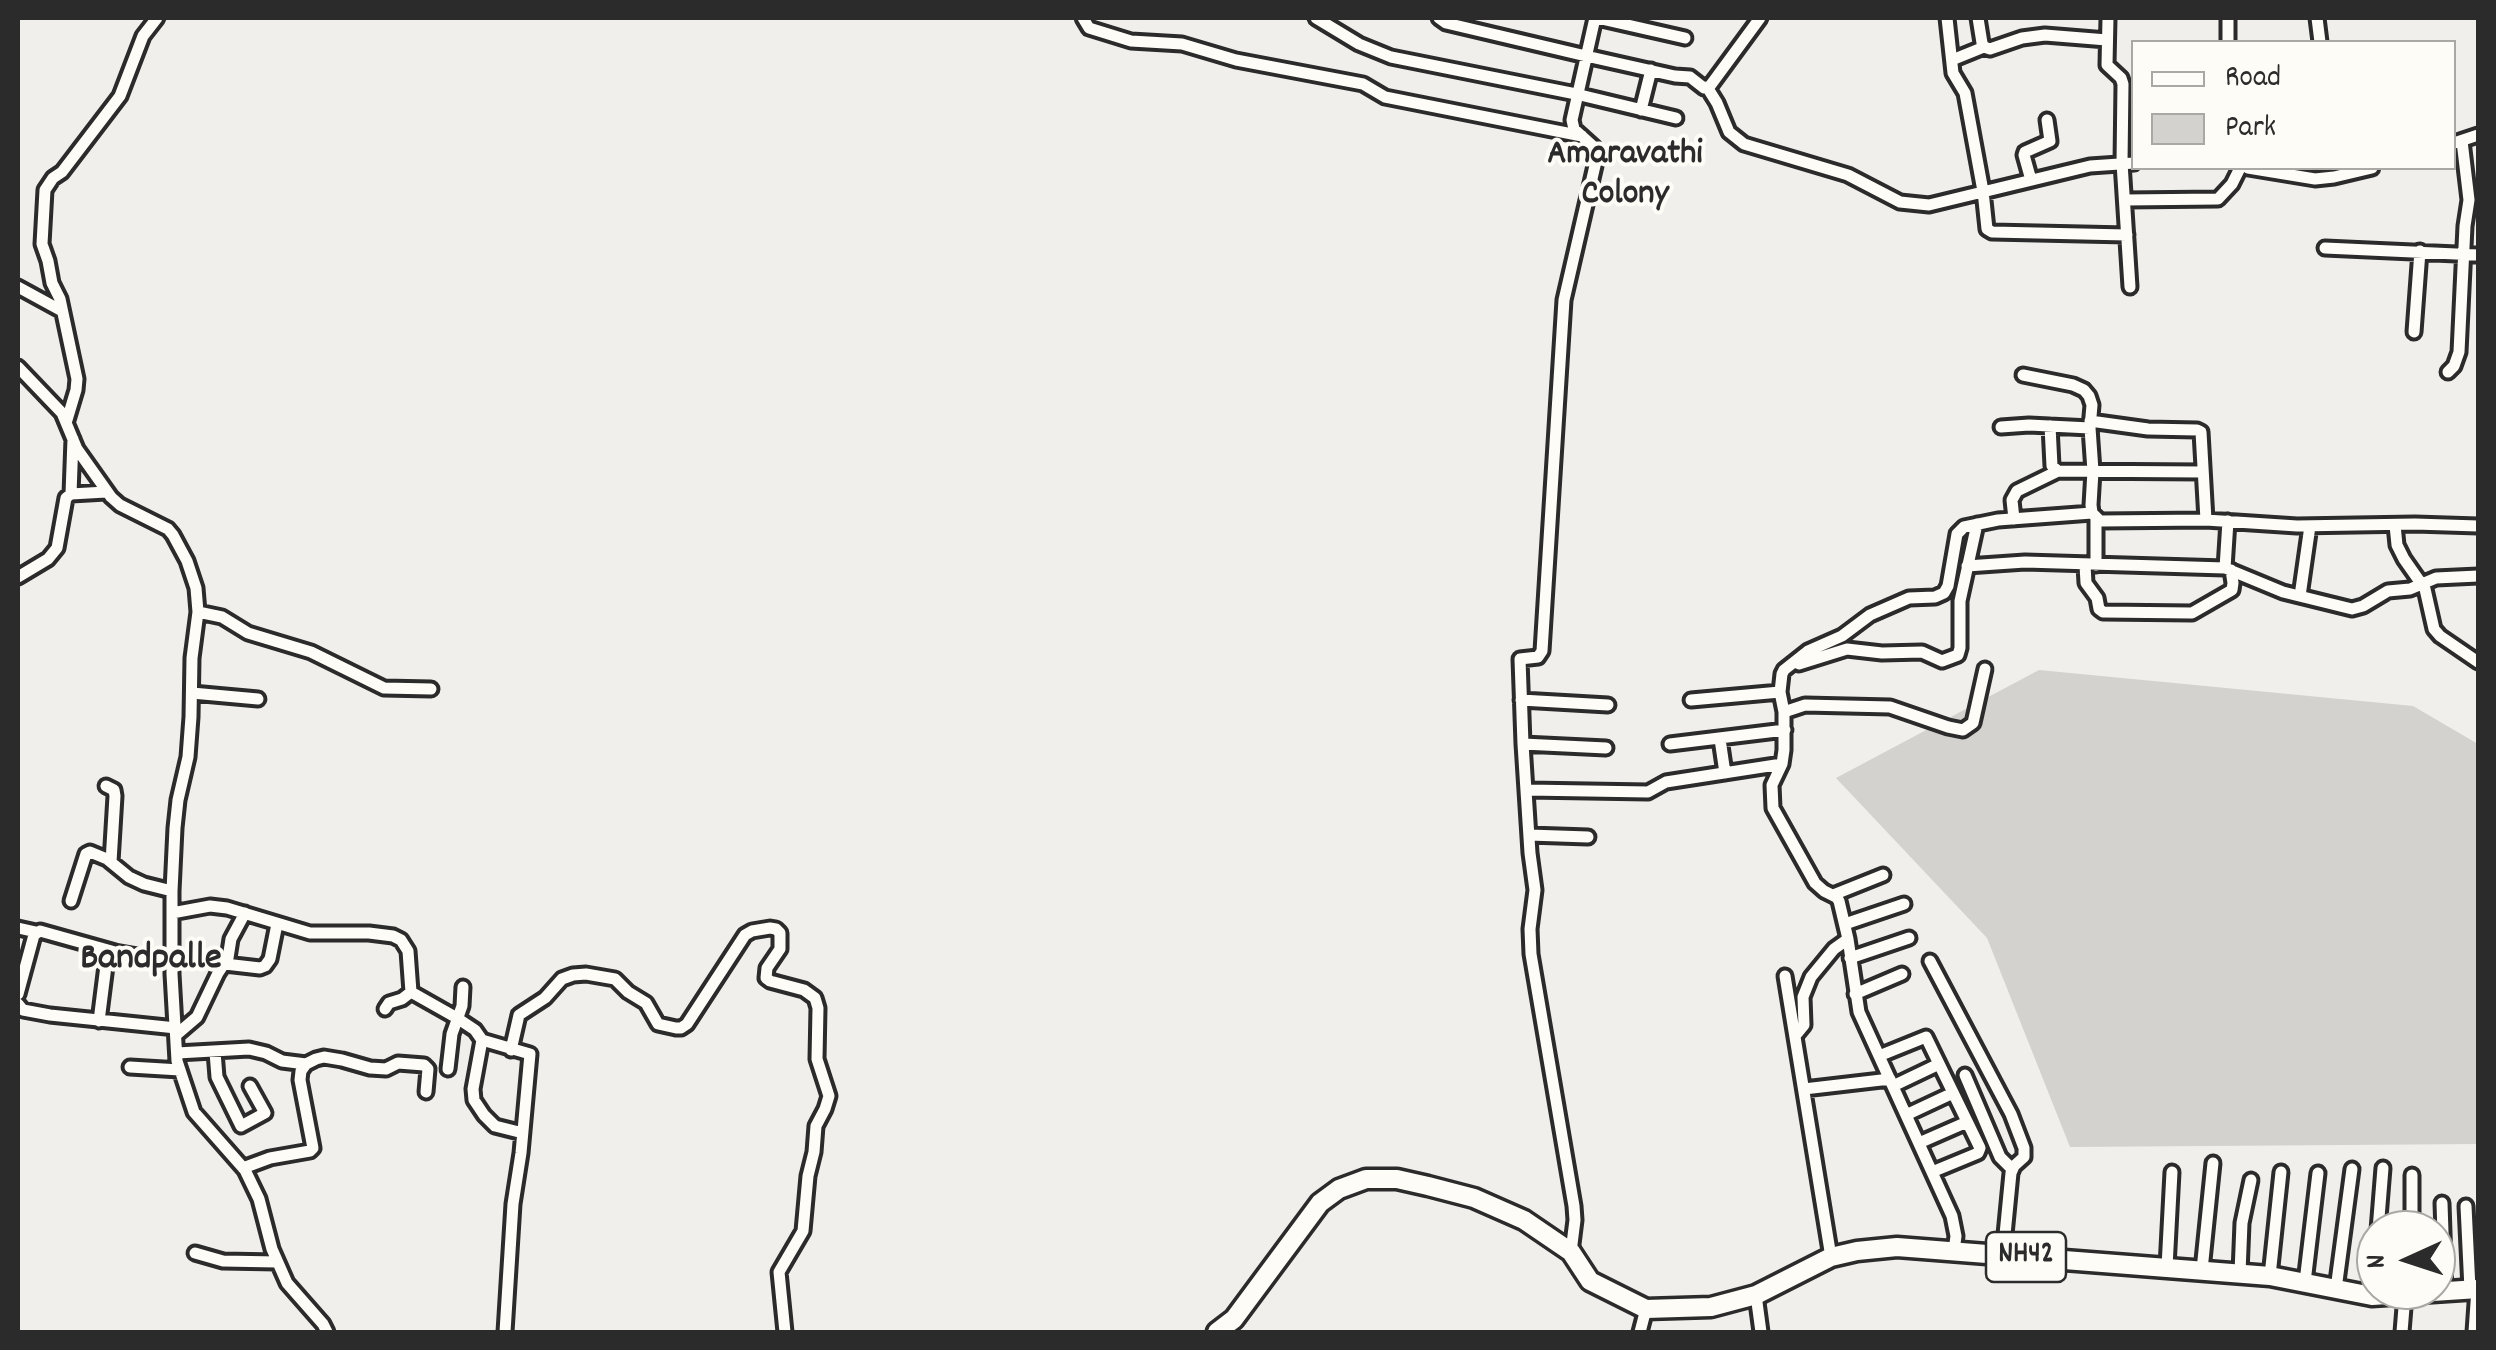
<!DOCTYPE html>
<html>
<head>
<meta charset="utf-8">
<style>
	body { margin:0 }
	#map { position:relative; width:2496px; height:1350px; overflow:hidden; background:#f0efeb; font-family:Dekko,sans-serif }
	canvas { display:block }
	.frame { position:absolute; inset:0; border:20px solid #2b2b2b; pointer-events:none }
	.legend { position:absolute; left:2131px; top:40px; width:325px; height:130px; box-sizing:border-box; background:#fdfcf7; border:2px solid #a9a8a5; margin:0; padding:12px 18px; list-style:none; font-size:30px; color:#2b2b2b }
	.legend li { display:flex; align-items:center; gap:20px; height:50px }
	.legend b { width:50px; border:2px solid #a9a8a5 }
	.north { position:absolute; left:2356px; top:1210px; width:100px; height:100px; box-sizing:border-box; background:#fdfcf7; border:2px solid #a9a8a5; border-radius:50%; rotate:267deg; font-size:28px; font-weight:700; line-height:40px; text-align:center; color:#2b2b2b }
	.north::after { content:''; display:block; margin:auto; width:35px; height:45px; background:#2b2b2b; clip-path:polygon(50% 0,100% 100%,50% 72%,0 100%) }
</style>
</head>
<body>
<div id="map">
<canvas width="2496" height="1350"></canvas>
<div class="frame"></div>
<ul class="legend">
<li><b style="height:12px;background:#fdfcf7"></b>Road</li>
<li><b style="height:28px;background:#d3d2cf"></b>Park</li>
</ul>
<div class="north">N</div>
</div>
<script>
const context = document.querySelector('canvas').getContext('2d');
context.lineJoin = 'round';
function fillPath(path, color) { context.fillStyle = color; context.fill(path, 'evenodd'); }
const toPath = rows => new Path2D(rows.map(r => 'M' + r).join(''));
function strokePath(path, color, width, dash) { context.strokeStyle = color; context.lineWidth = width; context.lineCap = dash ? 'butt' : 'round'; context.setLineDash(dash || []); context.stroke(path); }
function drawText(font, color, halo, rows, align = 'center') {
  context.font = font + ' Dekko,sans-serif'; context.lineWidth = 8; context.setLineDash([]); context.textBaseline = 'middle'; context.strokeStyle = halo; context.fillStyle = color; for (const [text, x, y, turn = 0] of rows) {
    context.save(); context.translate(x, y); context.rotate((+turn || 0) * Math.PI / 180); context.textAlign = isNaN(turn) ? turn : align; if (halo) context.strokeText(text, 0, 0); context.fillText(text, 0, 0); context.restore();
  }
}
fillPath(toPath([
	[2039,670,2413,706,2478,744,2478,1144,2070,1147,1987,938,1836,778]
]), '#d3d2cf');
const minor = toPath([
	[1083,18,1089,28,1131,41,1182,44,1236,60,1363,84,1385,97,1582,136],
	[1316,18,1359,44,1391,57,1576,94,1676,118],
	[1439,18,1446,23,1586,56,1675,76,1690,77,1704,88,1710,86,1760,18],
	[1597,18,1685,38],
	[1947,18,1953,73,1965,93,1983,191,1987,229,1992,232,2127,235],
	[1978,18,1982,43,1984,47,1990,49,2022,38,2045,35,2107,40],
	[2108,18,2107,65,2121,78,2123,84,2122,163,2130,287],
	[2228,18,2228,42],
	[2317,18,2320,42],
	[1952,60,1984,47],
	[1707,87,1717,103,1729,132,1744,144,1848,175,1900,202,1929,205,2090,166,2134,163],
	[1641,110,1651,70],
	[2454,143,2478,135],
	[2248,168,2315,179,2334,177,2372,168],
	[2031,180,2024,155,2025,152,2050,141,2047,120],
	[2125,200,2218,199,2232,184,2240,168],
	[2325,248,2478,255],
	[18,287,62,311],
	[2414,332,2420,251],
	[18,367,62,413,77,449,111,497,120,505,168,529,173,535,187,561,196,588,198,612,192,658,191,717,188,757,178,800,175,828,172,891,172,974,177,1061,194,1112,245,1170,259,1199,272,1249,287,1283,323,1324,327,1332],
	[2448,372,2454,366,2459,352,2465,226,2469,200,2462,141],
	[2023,375,2073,385,2084,390,2089,396,2092,405,2090,428,2093,471,2091,505,2092,513,2100,521,2206,520,2297,526,2415,524,2478,526],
	[67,420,76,390,77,379,60,299,52,283,48,261,42,244,45,190,53,178,62,172,120,96,143,36,157,18],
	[2090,421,2148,429,2197,430,2201,432,2206,520],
	[2050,426,2052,466,2058,471,2203,472],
	[2001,427,2029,425,2090,428],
	[71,494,73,439],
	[2014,519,2012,500,2017,491,2058,471],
	[2096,519,2096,565],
	[2395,525,2397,545,2404,559,2425,589,2434,629,2440,636,2478,662],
	[2085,565,2086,583,2097,598,2099,609,2103,612,2192,613,2232,590,2233,583,2231,570],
	[1967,566,2025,562,2225,568,2283,592,2352,609,2363,606,2388,591,2410,589,2436,578,2478,576],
	[2225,568,2228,521],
	[18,577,48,559,57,548,66,498,71,494,106,492],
	[2300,596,2310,526],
	[198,612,222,617,248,633,311,652,384,688,431,689],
	[1799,664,1847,649,1882,653,1922,652,1942,661,1958,655,1960,648,1960,601,1977,524],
	[192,693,258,699],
	[1521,700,1608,705],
	[1691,700,1780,692],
	[1784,712,1805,705,1890,707,1948,727,1963,730,1973,723,1985,669],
	[1720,739,1725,773],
	[1523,744,1606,748],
	[1670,744,1785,730],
	[106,786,114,790,115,796,111,862],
	[1528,790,1648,792,1666,782,1782,764],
	[1529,835,1588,837],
	[1833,895,1883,875],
	[71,901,86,854,90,852,107,859,129,877,144,884,172,891],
	[172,913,210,906,227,908,310,933,369,933,393,936,401,940,408,951,411,992,457,1018,475,1030,482,1040,530,1054,521,1153,513,1204,505,1332],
	[1845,924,1904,904],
	[18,928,36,932],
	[1850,958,1909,938],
	[1930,961,2011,1114,2024,1148,2024,1157,2014,1166,2011,1173,2003,1255],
	[225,964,260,968,265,966,270,959,277,924],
	[1785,976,1831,1257],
	[18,994,34,935,40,931,115,952,172,962],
	[1855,994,1902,974],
	[18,1004,23,1010,50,1015,176,1028],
	[385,1009,389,1003,402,999,411,992],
	[99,1021,108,950],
	[176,1035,197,1017,218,973,228,958,231,939,245,913],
	[1795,1036,1804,1025,1803,997,1811,977,1834,949,1848,939],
	[482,1040,473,1089,474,1100,484,1115,495,1126,523,1133],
	[511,1050,519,1015,545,998,562,979,573,975,586,974,615,979,628,992,646,1003,658,1024,676,1028,681,1028,687,1024,745,935,752,931,770,928,776,929,780,933,780,949,767,968,766,978,770,981,804,990,815,998,818,1008,817,1059,829,1096,825,1109,816,1126,814,1152,808,1176,803,1231,779,1272,785,1332],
	[215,1052,217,1077,241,1126,265,1113,250,1086],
	[177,1053,249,1049,266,1053,282,1061,306,1064],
	[1879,1056,1926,1037,1980,1148,1978,1153,1932,1172],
	[130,1067,180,1070],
	[448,1069,452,1034,462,1006,463,987],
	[1965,1075,2000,1157,2012,1169],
	[1893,1086,1939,1064],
	[1804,1089,1890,1079],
	[1906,1115,1953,1093],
	[1919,1143,1967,1122],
	[243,1168,270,1158,310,1151,313,1148,300,1080,301,1071,306,1064,316,1059,324,1057,342,1060,370,1068,386,1069,398,1063,424,1065,428,1069,426,1092],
	[2412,1175,2412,1230],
	[2442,1203,2445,1292],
	[2466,1206,2470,1289],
	[2378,1230,2383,1168],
	[1954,1251,1956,1236,1952,1216,1859,1012,1848,939,1839,901,1836,897,1824,891,1815,883,1773,808,1772,785,1782,764,1784,750,1784,712,1780,692,1782,674,1784,670,1808,651,1842,636,1870,615,1909,598,1935,597,1944,593,1948,586,1957,534,1964,527,1998,520,2092,513],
	[1571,1252,1575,1220,1574,1206,1531,954,1530,929,1535,890,1530,853,1523,744,1520,659,1538,657,1542,651,1564,300,1597,157,1594,147,1574,129,1572,120,1595,18],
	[195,1253,223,1261,277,1262],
	[2167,1267,2172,1172],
	[2202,1270,2213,1163],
	[2240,1273,2242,1223,2251,1180],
	[2270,1276,2281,1172],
	[2305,1282,2318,1173],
	[2336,1289,2352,1169],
	[1756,1295,1761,1332],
	[2372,1296,2376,1249],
	[1640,1332,1646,1309],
	[2402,1332,2405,1295],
	[2474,1332,2477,1289]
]);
const highway = toPath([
	[1217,1332,1234,1319,1320,1203,1339,1189,1366,1179,1397,1179,1428,1186,1474,1198,1524,1220,1571,1252,1590,1281,1646,1309,1711,1307,1756,1295,1831,1257,1857,1251,1897,1247,2270,1276,2372,1296,2478,1289]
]);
strokePath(minor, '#2b2b2b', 19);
strokePath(highway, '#2b2b2b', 25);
strokePath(minor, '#fdfcf7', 11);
strokePath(highway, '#fdfcf7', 18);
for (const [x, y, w] of [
	[2026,1257,80]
]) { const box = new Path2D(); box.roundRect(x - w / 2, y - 25, w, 50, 8); context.fillStyle = '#fdfcf7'; context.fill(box); strokePath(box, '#2b2b2b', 2.5); }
drawText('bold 30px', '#2b2b2b', null, [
	["NH42",2026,1257]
]);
drawText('bold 35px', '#2b2b2b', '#fdfcf7', [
	["Amaravathi",1625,157],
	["Colony",1625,197]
]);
drawText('bold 38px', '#2b2b2b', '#fdfcf7', [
	["Bandpalle",151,962]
]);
</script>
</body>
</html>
